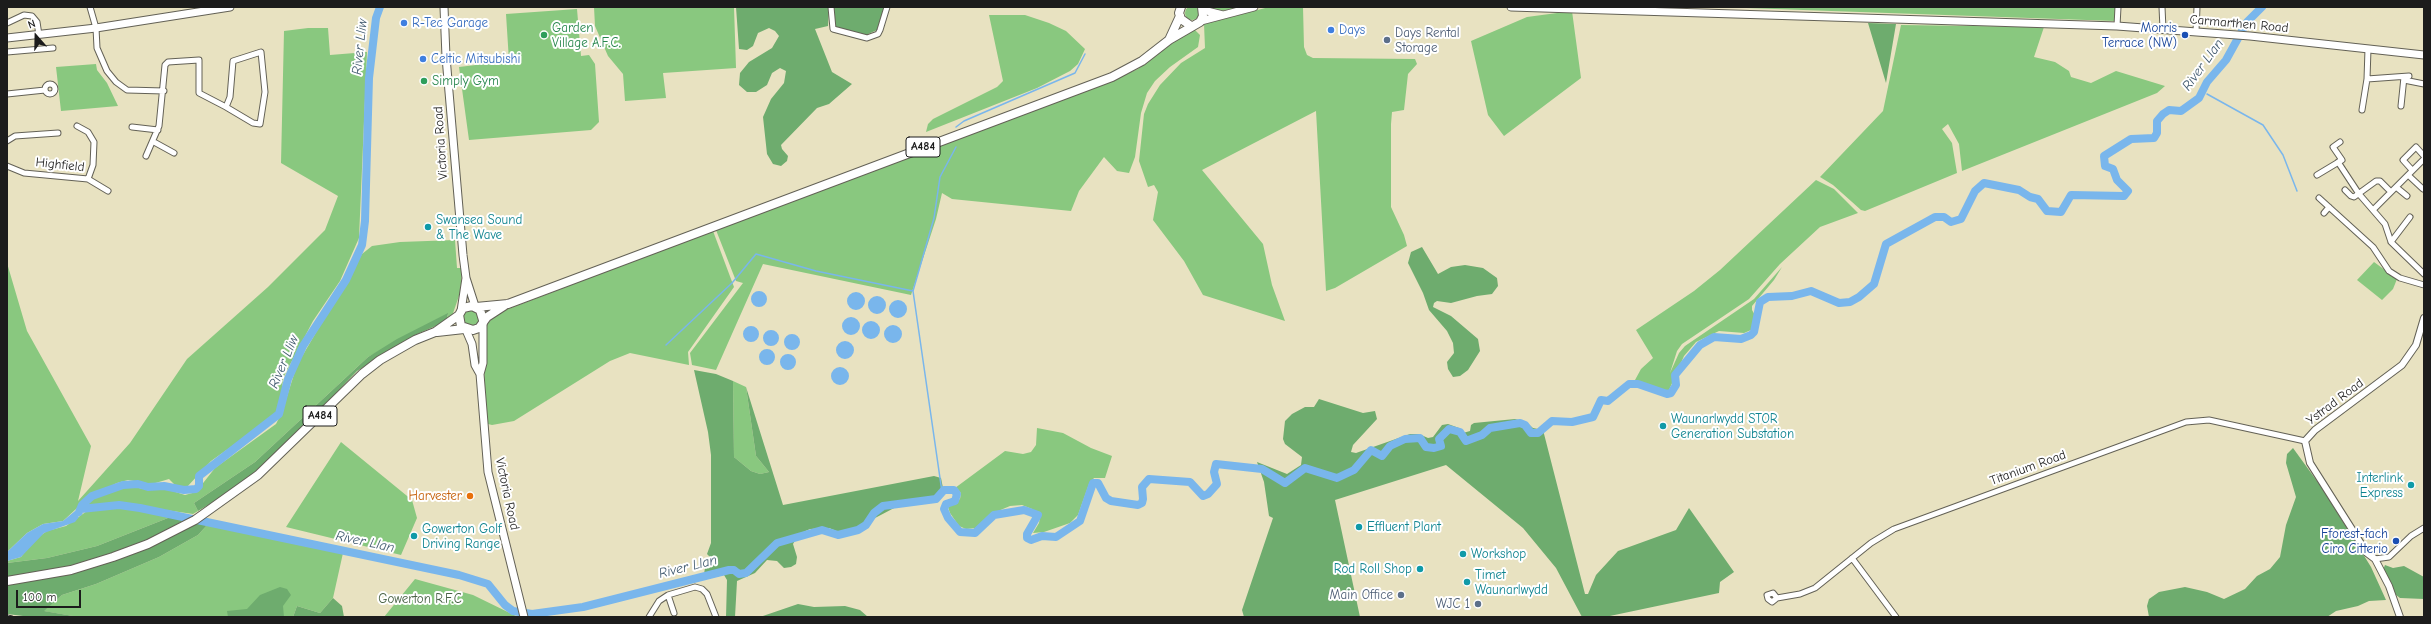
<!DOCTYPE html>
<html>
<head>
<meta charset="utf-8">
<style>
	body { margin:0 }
	#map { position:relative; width:2431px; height:624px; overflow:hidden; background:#e8e2c1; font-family:"Comic Neue",sans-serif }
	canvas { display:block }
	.frame { position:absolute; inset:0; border:8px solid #1c1c1c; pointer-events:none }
	.north { position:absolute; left:16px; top:16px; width:40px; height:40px; -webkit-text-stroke:3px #fff; paint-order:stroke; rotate:340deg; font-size:11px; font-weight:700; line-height:16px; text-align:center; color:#1c1c1c }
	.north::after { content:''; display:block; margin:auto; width:14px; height:18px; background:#1c1c1c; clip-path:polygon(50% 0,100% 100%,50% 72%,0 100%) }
	.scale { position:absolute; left:16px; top:590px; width:65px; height:18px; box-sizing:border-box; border:2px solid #1c1c1c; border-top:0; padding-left:5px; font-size:12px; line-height:14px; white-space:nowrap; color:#1c1c1c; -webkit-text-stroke:3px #fff; paint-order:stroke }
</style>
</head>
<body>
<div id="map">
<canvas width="2431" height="624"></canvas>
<div class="frame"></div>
<div class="north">N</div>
<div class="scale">100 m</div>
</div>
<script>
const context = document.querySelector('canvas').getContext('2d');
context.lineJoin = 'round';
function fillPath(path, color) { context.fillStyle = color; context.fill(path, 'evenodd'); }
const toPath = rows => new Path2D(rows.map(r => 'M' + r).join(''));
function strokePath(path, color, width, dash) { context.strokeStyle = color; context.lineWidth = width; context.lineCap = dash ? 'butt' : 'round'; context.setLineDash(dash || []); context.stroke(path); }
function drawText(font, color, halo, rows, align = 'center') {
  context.font = font + ' "Comic Neue",sans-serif'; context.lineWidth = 4; context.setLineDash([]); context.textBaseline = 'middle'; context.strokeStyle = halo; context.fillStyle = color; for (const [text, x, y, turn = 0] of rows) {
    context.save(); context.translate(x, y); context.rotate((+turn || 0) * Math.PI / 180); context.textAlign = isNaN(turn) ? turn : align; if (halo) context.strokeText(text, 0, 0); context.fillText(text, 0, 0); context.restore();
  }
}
fillPath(toPath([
	'1185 13a7 7 0 1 1 14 0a7 7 0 1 1-14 0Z',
	[594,7,734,7,736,68,663,73,666,98,625,101,623,74,608,56,595,26],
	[1206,7,1244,7,1221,11],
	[1269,7,1303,7,1304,47,1307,55,1313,58,1415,59,1417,64,1408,74,1404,110,1392,112,1391,124,1391,207,1404,235,1407,246,1335,288,1326,291,1316,111,1202,170,1263,244,1272,285,1285,321,1203,295,1184,261,1153,220,1158,192,1154,185,1148,187,1139,161,1144,114,1148,104,1160,85,1181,63,1205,48,1204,24],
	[1718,7,2115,7,2115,21],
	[577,9,581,56,589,55,595,64,599,122,591,130,469,140,459,67,509,61,506,14],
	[1572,11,1581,78,1504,136,1488,115,1471,41,1527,17],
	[989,15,1025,15,1049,23,1066,31,1085,49,1078,64,1070,71,1037,88,926,132,928,124,933,119,997,87,1003,81],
	[1901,25,2044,27,2034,57,2055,62,2069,71,2071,77,2091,83,2116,71,2165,86,2157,93,1962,171,1959,144,1948,124,1942,129,1952,143,1957,173,1865,211,1861,210,1833,185,1820,177,1883,111],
	[308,28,328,28,330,55,367,52,359,238,340,281,313,321,283,378,281,403,273,417,211,461,187,487,178,488,169,479,152,484,128,480,117,483,89,497,63,521,43,524,27,533,7,552,7,263,27,331,91,446,78,501,130,443,187,359,268,287,325,230,338,196,281,163,284,31],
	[1194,29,1200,35,1198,47,1170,67,1155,81,1147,93,1141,113,1135,157,1129,173,1117,171,1104,157,1079,191,1071,211,952,199,942,193,936,219,911,295,763,264,716,370,692,365,690,353,743,283,736,281,716,230,1107,83,1138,69,1176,40],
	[96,64,97,70,107,83,118,106,61,111,56,67],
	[1816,180,1834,189,1858,213,1820,227,1780,264,1749,299,1682,344,1677,351,1670,373,1679,353,1685,346,1754,299,1782,267,1774,280,1752,306,1752,310,1757,319,1751,330,1744,333,1719,331,1696,342,1684,356,1669,390,1663,390,1635,380,1641,369,1653,358,1636,330,1694,291,1720,270],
	[713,231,734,287,688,352,689,365,630,353,610,361,514,421,492,425,488,424,484,382,487,325,495,314],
	[455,240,457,268,461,268,462,274,460,293,451,319,447,321,448,314,368,357,255,462,194,503,198,511,193,514,117,503,83,507,95,496,125,486,152,490,166,489,185,495,196,492,215,468,276,424,282,412,297,365,362,254,372,246,400,242],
	[2374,262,2397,279,2393,289,2382,300,2357,280],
	'463 318a8 8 0 1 1 16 0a8 8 0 1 1-16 0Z',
	[733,381,746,387,756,456,769,472,760,474,751,471,734,457],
	[1037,428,1063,433,1091,448,1112,456,1105,478,1094,478,1089,484,1078,515,1070,523,1044,532,1033,533,1039,523,1040,517,1032,509,1022,505,1010,506,991,514,976,528,966,529,959,526,950,513,948,507,960,499,961,493,955,488,1005,451,1023,454,1031,452,1036,445],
	[341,442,412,500,417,518,401,555,286,527],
	[117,507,173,516,97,546,47,558,7,563,7,561,21,557,34,540,47,531,66,526,87,511],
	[208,524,343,553,333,598,320,613,297,606,293,617,79,617,43,611,62,595,96,584,159,557,198,535],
	[415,579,473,595,518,617,384,617]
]), '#89c87f');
fillPath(toPath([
	[736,7,829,7,828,26,815,29,832,72,852,84,829,104,817,108,781,145,782,149,788,156,787,161,781,166,773,164,767,154,763,117,771,99,784,83,786,71,780,68,772,73,767,85,756,92,747,92,739,85,740,73,749,62,772,48,779,36,775,31,769,28,758,33,753,46,747,50,739,49],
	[832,7,884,7,877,30,866,35,835,28],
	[1868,23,1896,24,1886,83],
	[1422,247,1438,274,1451,267,1465,265,1483,268,1497,278,1498,286,1492,294,1477,296,1451,303,1437,301,1434,303,1433,307,1451,316,1478,339,1480,351,1468,370,1460,376,1453,377,1448,369,1447,362,1454,353,1453,343,1447,331,1429,310,1423,293,1408,263,1411,252],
	[448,313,447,321,415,335,357,371,287,444,235,489,198,511,194,503,255,462,368,357,397,339],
	[694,370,716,374,733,381,734,457,751,471,760,474,769,472,756,456,746,387,783,505,934,476,941,478,944,493,935,500,896,507,856,528,839,532,829,528,810,529,799,534,793,544,797,557,796,564,791,567,784,568,777,561,767,560,755,573,737,581,735,617,726,617,727,580,724,575,703,580,706,562,710,557,707,554,711,543,711,455,708,432],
	[1319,399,1363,413,1375,411,1377,419,1353,445,1351,452,1356,453,1410,434,1419,434,1428,438,1433,437,1442,425,1448,424,1459,428,1463,433,1470,431,1471,425,1474,423,1515,419,1526,422,1533,428,1538,429,1542,426,1585,594,1588,594,1596,575,1618,551,1676,530,1689,508,1734,572,1720,582,1719,593,1605,617,1582,617,1556,568,1523,528,1446,465,1335,500,1360,617,1244,617,1242,610,1273,518,1269,516,1264,482,1257,462,1287,474,1301,465,1302,457,1285,444,1283,439,1285,421,1292,414,1305,407,1314,407],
	[2293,448,2322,488,2371,567,2386,600,2369,601,2358,606,2336,611,2327,617,2149,617,2147,606,2149,599,2159,592,2185,587,2207,592,2224,599,2245,589,2257,576,2270,569,2280,557,2286,525,2296,497,2286,463,2287,454],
	[173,516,186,519,151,539,123,550,59,569,7,577,7,563,47,558,97,546],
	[200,522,208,524,198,535,159,557,96,584,62,595,44,611,79,617,31,617,7,614,7,583,135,552],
	[2385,565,2393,568,2404,566,2424,577,2424,599,2400,598,2396,595,2383,570],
	[280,587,287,589,291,595,283,606,284,617,228,617,227,611,247,609,260,595],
	[333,598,342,606,344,617,293,617,297,606,320,613],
	[798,604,814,607,845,606,860,610,868,617,741,617,760,617]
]), '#6eac6e');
fillPath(toPath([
	'751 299a8 8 0 1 1 16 0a8 8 0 1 1-16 0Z',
	'847 301a9 9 0 1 1 18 0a9 9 0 1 1-18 0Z',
	'868 305a9 9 0 1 1 18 0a9 9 0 1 1-18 0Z',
	'889 309a9 9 0 1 1 18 0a9 9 0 1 1-18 0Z',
	'842 326a9 9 0 1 1 18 0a9 9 0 1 1-18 0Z',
	'862 330a9 9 0 1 1 18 0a9 9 0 1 1-18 0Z',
	'884 334a9 9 0 1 1 18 0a9 9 0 1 1-18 0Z',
	'743 334a8 8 0 1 1 16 0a8 8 0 1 1-16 0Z',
	'763 338a8 8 0 1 1 16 0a8 8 0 1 1-16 0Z',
	'784 342a8 8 0 1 1 16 0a8 8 0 1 1-16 0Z',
	'836 350a9 9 0 1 1 18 0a9 9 0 1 1-18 0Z',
	'759 357a8 8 0 1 1 16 0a8 8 0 1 1-16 0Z',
	'780 362a8 8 0 1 1 16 0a8 8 0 1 1-16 0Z',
	'831 376a9 9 0 1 1 18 0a9 9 0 1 1-18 0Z',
	[75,511,79,517,75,522,44,533,21,557,7,561,7,552,27,533,43,524,63,521]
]), '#79b6ec');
strokePath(toPath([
	[2207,94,2263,125,2283,155,2297,191],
	[956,127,964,121,1075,73,1085,54],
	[666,345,732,283,756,254,816,271,913,291],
	[942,492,913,291,934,218,940,177,956,147]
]), '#79b6ec', 1.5);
strokePath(toPath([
	[81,509,119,505,140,508,459,575,488,584,505,605,513,611,532,614,583,607,729,570,734,570,739,574,746,573,777,543,822,530,838,535,858,530,866,525,874,513,883,506,936,499,944,490,954,490,957,494,955,501,946,504,944,509,948,518,960,532,975,533,994,515,1024,510,1038,515,1027,534,1027,538,1031,540,1042,536,1056,537,1080,521,1093,483,1098,483,1106,498,1111,501,1138,505,1142,503,1143,499,1142,487,1149,479,1190,482,1203,496,1208,494,1217,484,1214,472,1216,464,1262,469,1285,483,1305,468,1337,478,1354,470,1371,450,1382,456,1390,446,1405,439,1420,438,1426,447,1434,448,1441,446,1439,439,1449,429,1460,432,1466,441,1482,435,1490,428,1520,423,1525,425,1531,433,1538,433,1552,421,1572,422,1593,417,1601,400,1608,401,1629,384,1638,384,1667,394,1671,393,1676,385,1675,375,1700,345,1714,337,1741,339,1751,335,1754,332,1760,302,1768,297,1792,296,1811,291,1839,303,1850,302,1859,297,1874,284,1886,244,1935,217,1944,217,1951,222,1961,219,1975,191,1984,183,2019,190,2030,197,2038,199,2047,211,2061,212,2071,195,2124,196,2128,191,2117,180,2113,169,2105,166,2104,156,2131,139,2154,138,2157,133,2157,121,2163,114,2169,110,2181,111,2199,98,2207,82,2226,60,2247,22,2262,7],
	[79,512,82,505,92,496,123,485,138,484,148,487,164,486,184,490,196,489,199,486,199,476,279,414,288,379,303,346,346,280,362,245,365,221,369,78,376,18,380,7]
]), '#79b6ec', 8);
const minor = toPath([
	[90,7,96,28,97,48,107,71,116,82,127,90,164,91],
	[831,7,833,29,867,38,878,34,880,30,887,7],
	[2162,7,2163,29],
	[7,23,24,15,32,16,37,22,39,35],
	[2117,26,2118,7],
	[2196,31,2197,7],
	[2368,49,2367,79,2409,76],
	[7,52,53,48],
	[2404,80,2424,84],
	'45 89a5 5 0 1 1 10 0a5 5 0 1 1-10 0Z',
	[7,94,45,90],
	[2401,106,2404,77],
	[2362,110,2367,79],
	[77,126,88,132,94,142,93,165,88,179],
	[132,127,158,130],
	[7,141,15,136,58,133],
	[154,142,174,153],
	[146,156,159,126,165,65,168,62,199,60,199,93,226,107,230,97,233,61,261,52,265,92,260,124,253,123,226,107],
	[2338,162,2359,194,2385,224,2391,242,2424,274],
	[7,166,24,173,88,179,108,191],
	[2412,170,2403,160,2416,147,2424,156],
	[2317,175,2342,160,2333,147,2340,142],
	[2408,175,2423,189],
	[2396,187,2407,196],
	[2345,190,2351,196,2354,197,2376,181,2380,181,2391,192],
	[2319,198,2373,247,2389,271,2400,278,2424,285],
	[2373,210,2424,159],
	[2324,213,2329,207],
	[2391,242,2410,217],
	[1852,558,1896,617],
	[2375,559,2389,557,2411,536,2424,528],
	[668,595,674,613],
	[1777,598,1773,593,1767,595,1768,599,1772,602,1777,598,1800,594,1815,588,1871,543,1894,529,2186,422,2209,420,2305,441],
	[649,617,659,601,668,595,695,587,702,589,707,594,716,617]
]);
const tertiary = toPath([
	[2400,617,2389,586,2375,559,2367,553,2310,463,2305,441,2315,430,2402,365,2416,345,2424,318]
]);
const secondary = toPath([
	[444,7,446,57,463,255,466,278,475,306],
	[1511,7,2117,26,2250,36,2424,55],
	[1203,10,1223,15],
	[1201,21,1254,7],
	[7,38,96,28,230,7],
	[461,311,466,278],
	[466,330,472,344,475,365,480,374,488,472,524,617],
	[480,374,483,363,483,321]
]);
const primary = toPath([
	[1181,7,1179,13,1181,19,1191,26],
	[1169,40,1180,16],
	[476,307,508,304,1112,77,1142,61,1169,40,1200,22,1203,16,1202,7],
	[483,320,480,310,472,306,463,308,459,315,461,326,473,330,479,328,487,317,507,304],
	[437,332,464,329],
	[7,581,71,570,113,557,148,544,195,520,258,475,362,374,380,360,415,340,435,332,459,315]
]);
strokePath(minor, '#636156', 7);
strokePath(tertiary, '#636156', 8);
strokePath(secondary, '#636156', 9);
strokePath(primary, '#636156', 10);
strokePath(minor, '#fff', 5);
strokePath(tertiary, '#fff', 6);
strokePath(secondary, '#fff', 7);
strokePath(primary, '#fff', 8);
const rail = toPath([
	[7,616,12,617]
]);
strokePath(rail, '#1c1c1c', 3);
strokePath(rail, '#fff', 1.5, [4.5]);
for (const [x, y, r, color] of [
	[404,23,4,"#3f7fe0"],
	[1331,30,4,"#3f7fe0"],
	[544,35,4,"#2e9e5b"],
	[2185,35,4,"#1a4fb4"],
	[1387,40,4,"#5c6f8a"],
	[423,59,4,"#3f7fe0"],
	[424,81,4,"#2e9e5b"],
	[428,227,4,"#0f9aa8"],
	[1663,426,4,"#0f9aa8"],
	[2411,485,4,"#0f9aa8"],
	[470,496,4,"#e8710a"],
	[1359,527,4,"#0f9aa8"],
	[414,536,4,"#0f9aa8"],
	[2396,541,4,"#1a4fb4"],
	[1463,554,4,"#0f9aa8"],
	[1420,569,4,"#0f9aa8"],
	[1467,582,4,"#0f9aa8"],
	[1401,595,4,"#5c6f8a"],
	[1478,604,4,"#5c6f8a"]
]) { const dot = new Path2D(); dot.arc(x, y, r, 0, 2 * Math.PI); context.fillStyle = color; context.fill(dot); strokePath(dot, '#fff', 1.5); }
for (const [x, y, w] of [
	[923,147,34],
	[320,416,34]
]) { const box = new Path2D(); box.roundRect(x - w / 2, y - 10, w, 20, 3); context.fillStyle = '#fff'; context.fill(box); strokePath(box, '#1c1c1c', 1); }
drawText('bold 12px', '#1c1c1c', null, [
	["A484",923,147],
	["A484",320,416]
]);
drawText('13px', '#366cbe', '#fff', [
	["R-Tec Garage",412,23],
	["Days",1339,30],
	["Celtic Mitsubishi",431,59]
], 'left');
drawText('13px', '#1c1c1c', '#fff', [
	["Carmarthen Road",2239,24,5],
	["Victoria Road",441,143,-94],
	["Highfield",60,165,6],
	["Ystrad Road",2335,402,-37],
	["Titanium Road",2028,468,-20],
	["Victoria Road",507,494,78]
]);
drawText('13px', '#27864d', '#fff', [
	["Garden",552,28],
	["Village A.F.C.",552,43],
	["Simply Gym",432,81]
], 'left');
drawText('13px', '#164399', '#fff', [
	["Morris",2177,28],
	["Terrace (NW)",2177,43],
	["Fforest-fach",2388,534],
	["Ciro Citterio",2388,549]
], 'right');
drawText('13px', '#4e5e75', '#fff', [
	["Days Rental",1395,33,"left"],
	["Storage",1395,48,"left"],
	["Main Office",1393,595],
	["WJC 1",1470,604]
], 'right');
drawText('13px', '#0d838f', '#fff', [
	["Swansea Sound",436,220],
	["& The Wave",436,235],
	["Waunarlwydd STOR",1671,419],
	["Generation Substation",1671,434],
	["Interlink",2403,478,"right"],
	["Express",2403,493,"right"],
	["Effluent Plant",1367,527],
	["Gowerton Golf",422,529],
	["Driving Range",422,544],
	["Workshop",1471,554],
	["Rod Roll Shop",1412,569,"right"],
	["Timet",1475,575],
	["Waunarlwydd",1475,590]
], 'left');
drawText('13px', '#c56008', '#fff', [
	["Harvester",462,496]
], 'right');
drawText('13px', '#486144', '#fff', [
	["Gowerton R.F.C",420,599]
]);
drawText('italic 14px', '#415a6f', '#fff', [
	["River Lliw",360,47,-84],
	["River Llan",2203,65,-54],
	["River Lliw",284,362,-67],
	["River Llan",365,542,12],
	["River Llan",688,567,-14]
]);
</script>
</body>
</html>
